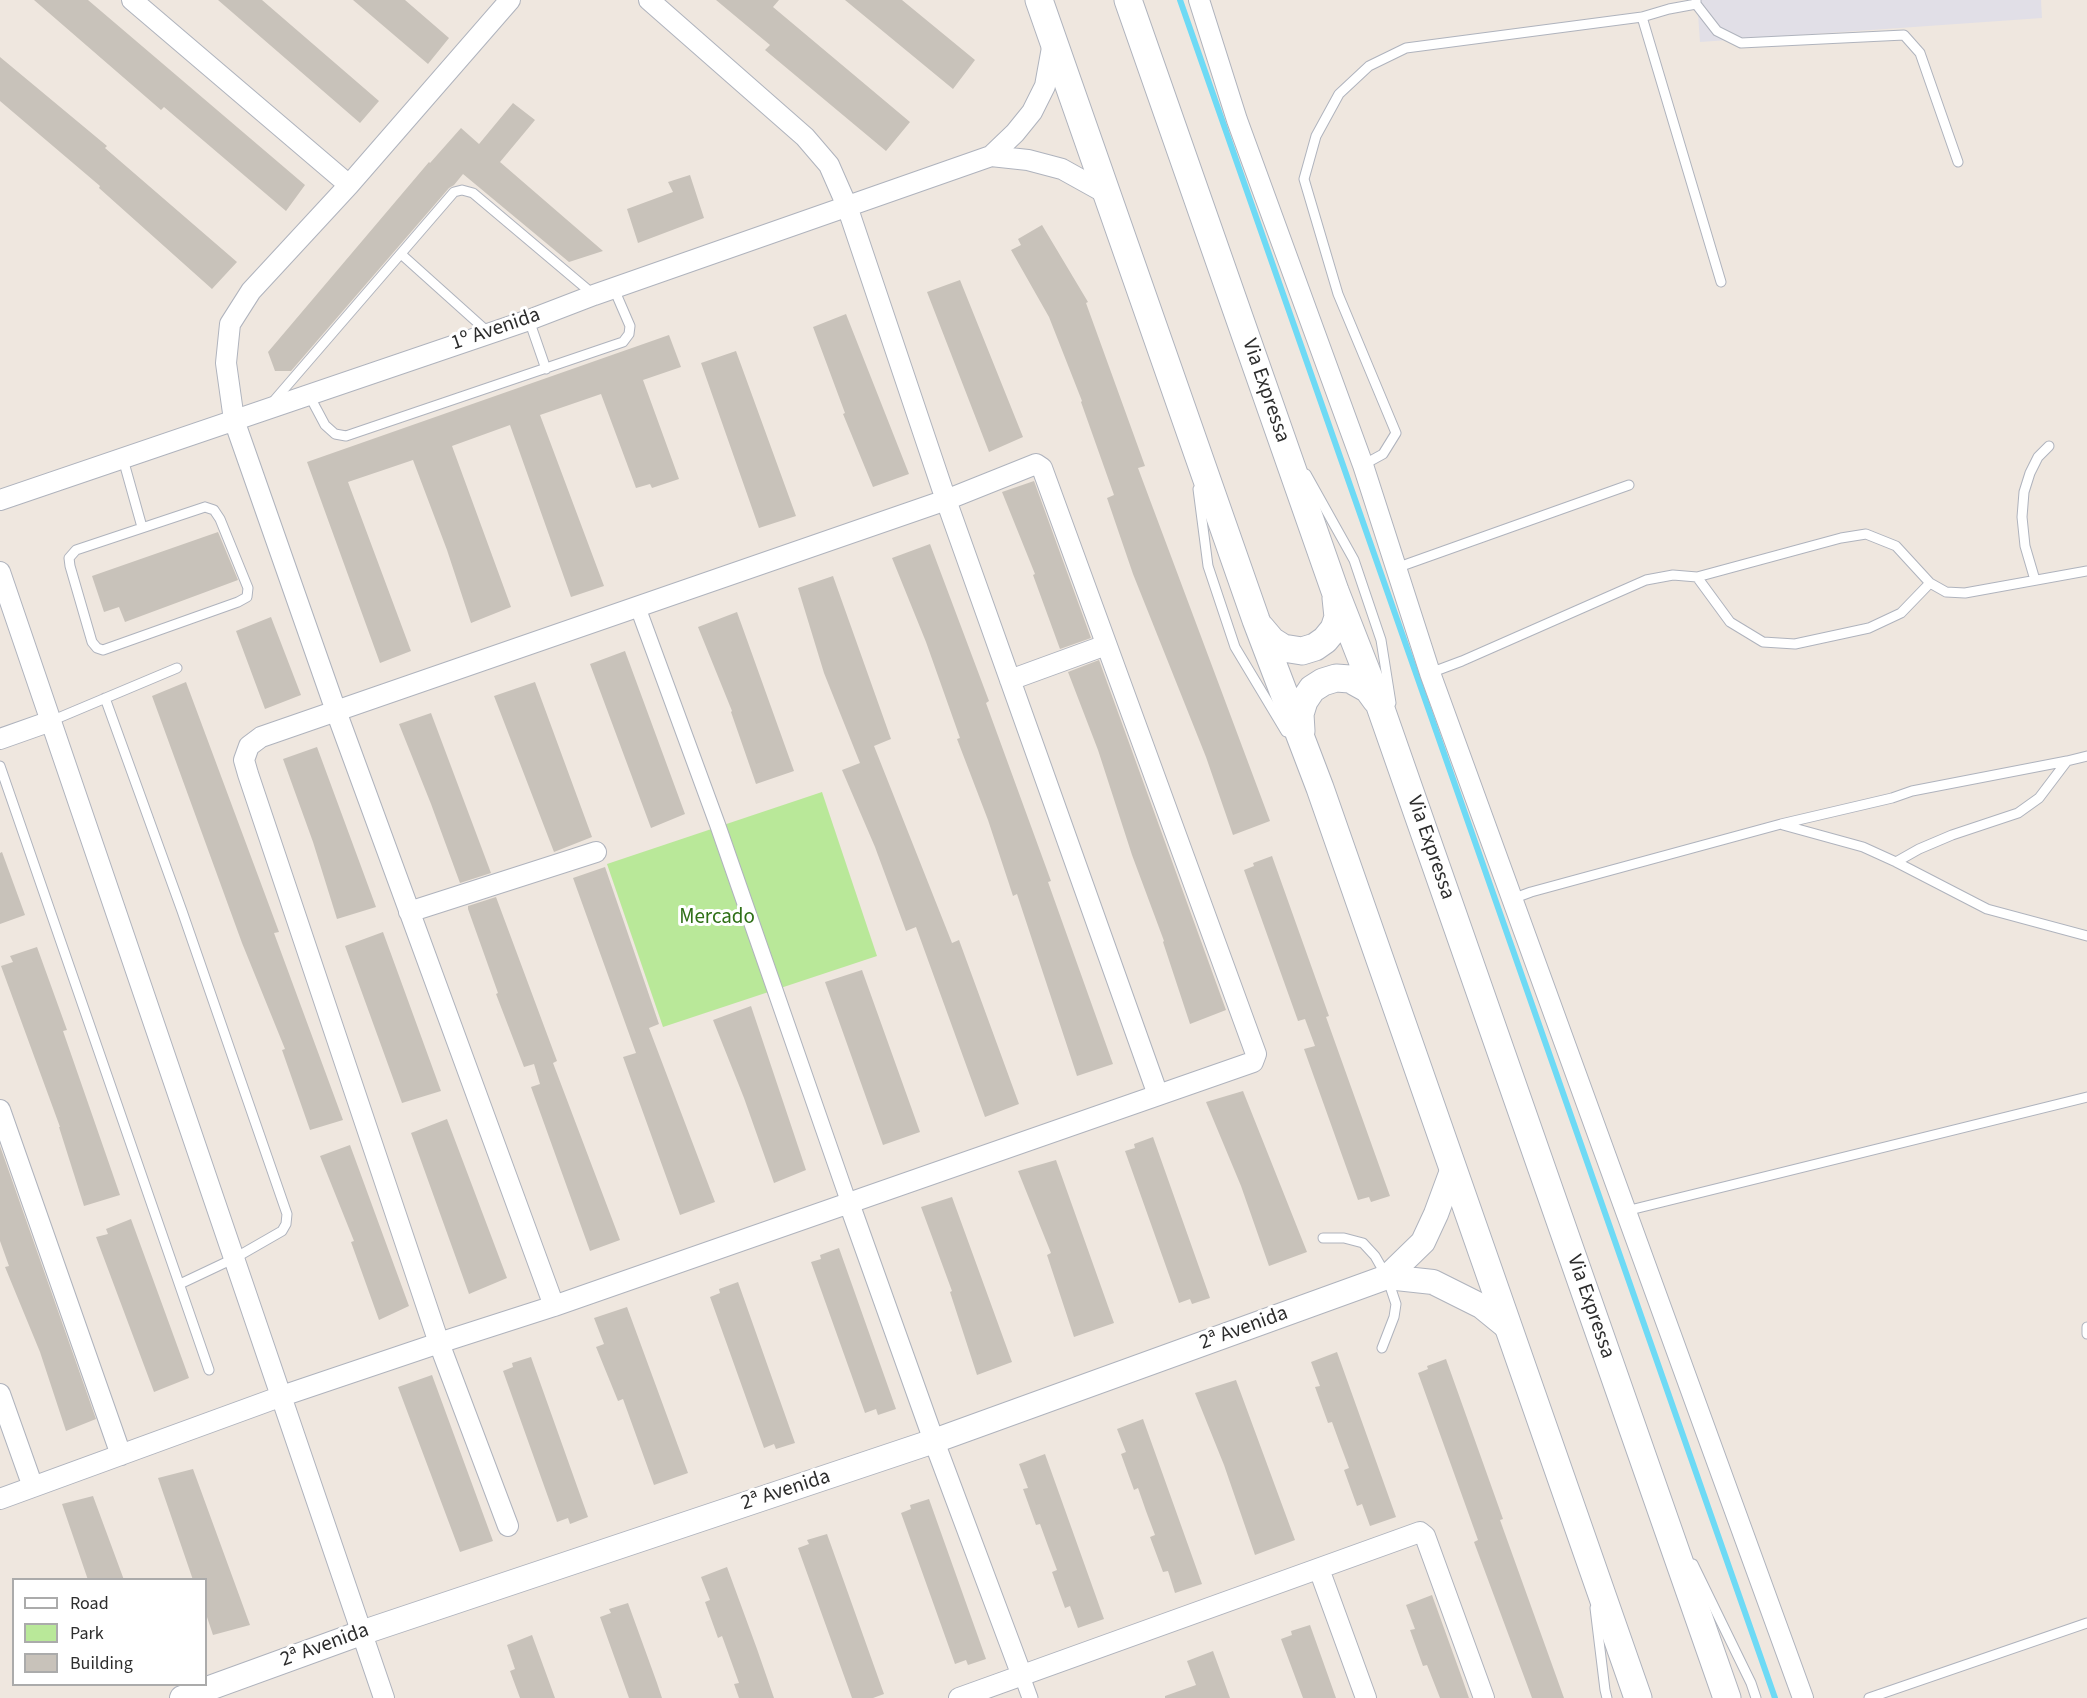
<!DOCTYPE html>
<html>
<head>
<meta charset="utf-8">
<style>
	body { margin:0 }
	#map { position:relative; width:2087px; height:1698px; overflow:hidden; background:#efe7df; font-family:"Source Sans 3",sans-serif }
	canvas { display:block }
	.legend { position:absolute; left:12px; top:1578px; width:195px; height:108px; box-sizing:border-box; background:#fff; border:2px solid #ababab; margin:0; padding:8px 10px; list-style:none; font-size:18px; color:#2d2d2d }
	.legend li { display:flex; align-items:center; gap:12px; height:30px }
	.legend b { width:30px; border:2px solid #ababab }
</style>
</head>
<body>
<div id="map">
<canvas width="2087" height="1698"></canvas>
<ul class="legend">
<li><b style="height:8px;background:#fff"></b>Road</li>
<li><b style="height:16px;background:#b9e899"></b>Park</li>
<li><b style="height:16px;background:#c8c2ba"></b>Building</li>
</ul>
</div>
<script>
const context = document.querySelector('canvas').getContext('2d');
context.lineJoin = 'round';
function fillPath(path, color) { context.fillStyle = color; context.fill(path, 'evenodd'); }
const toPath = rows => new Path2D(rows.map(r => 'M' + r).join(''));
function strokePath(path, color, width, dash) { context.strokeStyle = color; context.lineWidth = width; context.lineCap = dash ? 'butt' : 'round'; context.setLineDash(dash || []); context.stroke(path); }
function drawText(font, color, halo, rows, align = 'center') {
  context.font = font + ' "Source Sans 3",sans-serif'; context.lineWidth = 6; context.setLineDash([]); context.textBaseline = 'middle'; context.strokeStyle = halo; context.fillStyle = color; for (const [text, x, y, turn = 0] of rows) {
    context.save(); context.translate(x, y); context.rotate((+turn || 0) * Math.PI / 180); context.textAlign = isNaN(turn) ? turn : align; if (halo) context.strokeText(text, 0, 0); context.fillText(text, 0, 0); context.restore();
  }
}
fillPath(toPath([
	[1697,0,2041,0,2042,18,1700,42]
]), '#e1dfe7');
fillPath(toPath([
	[822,792,877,956,663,1027,607,864]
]), '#b9e899');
strokePath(toPath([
	[1180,0,1775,1698]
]), '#6edaf5', 6);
fillPath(toPath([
	[34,0,88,0,305,185,286,211,164,107,161,110],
	[218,0,262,0,379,101,360,123],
	[353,0,405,0,449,38,428,64],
	[716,0,779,0,773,7,910,122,886,151,765,50,770,45],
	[845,0,902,0,975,60,953,89],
	[0,57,107,146,105,148,237,262,212,289,99,188,100,186,0,101],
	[513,103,535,120,500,162,603,251,569,262,463,174,454,185,449,188,291,371,275,371,268,352,429,162,430,163,461,128,479,144],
	[690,175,704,218,638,243,627,209,673,192,668,182],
	[1042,225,1088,302,1086,303,1145,466,1138,468,1270,821,1233,835,1206,757,1133,574,1107,498,1114,495,1081,402,1082,401,1049,317,1011,250,1021,245,1018,239],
	[960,280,1023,437,989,452,927,292],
	[846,314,909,474,873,487,843,414,845,413,813,327],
	[669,335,681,367,643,380,679,479,652,488,650,484,636,488,601,394,540,415,604,586,571,597,510,425,452,446,511,607,471,623,447,550,413,460,348,482,411,651,380,663,307,462],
	[736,351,796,516,759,528,701,363],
	[1034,481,1091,638,1060,649,1033,575,1035,574,1002,492],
	[218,532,238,580,125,622,119,607,104,612,92,576],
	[930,544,989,701,986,703,1051,881,1048,882,1113,1064,1077,1076,1017,894,1013,896,988,820,957,739,960,738,926,642,892,558],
	[833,576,891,739,874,746,952,943,959,940,1019,1104,985,1117,916,927,906,931,875,847,842,770,860,763,824,673,798,588],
	[737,612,794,771,756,784,731,712,732,711,698,627],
	[271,617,301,695,265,709,236,631],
	[625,651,685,814,651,828,590,664],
	[1099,660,1226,1010,1190,1024,1163,942,1164,941,1132,855,1098,750,1068,672],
	[186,682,279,932,274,933,343,1120,310,1130,282,1050,285,1049,242,943,152,696],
	[535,682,592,837,554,852,494,696],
	[431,713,491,873,460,883,431,804,399,724],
	[317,747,376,907,337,919,313,842,283,759],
	[2,852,25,915,0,924,0,853],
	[1272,856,1329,1016,1326,1017,1390,1196,1371,1202,1369,1197,1358,1200,1304,1049,1315,1046,1305,1019,1298,1021,1244,870,1254,866,1253,863],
	[605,867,659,1024,649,1028,715,1202,680,1215,623,1057,636,1053,573,878],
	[496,897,557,1061,553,1063,620,1240,590,1251,531,1087,540,1084,534,1064,524,1067,496,994,498,993,468,909,468,906],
	[383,932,441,1091,402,1103,345,946],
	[37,947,67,1030,63,1031,120,1195,84,1206,59,1127,60,1127,1,966,13,962,10,956],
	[862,970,920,1132,883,1145,825,982],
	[751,1006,806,1170,774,1183,744,1098,713,1020],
	[1243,1091,1307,1252,1269,1266,1241,1186,1206,1102],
	[447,1119,507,1278,469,1294,411,1133],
	[1153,1137,1210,1298,1192,1304,1190,1299,1179,1303,1125,1151,1135,1148,1134,1144],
	[350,1145,409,1306,379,1320,351,1242,354,1241,320,1156],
	[0,1146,96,1419,66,1431,40,1352,5,1267,9,1266,0,1241],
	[1056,1160,1114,1323,1074,1337,1047,1255,1051,1253,1018,1171],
	[952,1197,1012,1362,977,1375,950,1292,952,1291,921,1207],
	[131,1219,189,1378,154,1392,96,1237,108,1234,106,1229],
	[839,1248,896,1409,878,1415,876,1409,865,1413,811,1262,821,1259,820,1255],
	[738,1282,795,1443,776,1449,774,1444,764,1448,710,1297,720,1293,719,1289],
	[627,1307,688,1473,654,1485,623,1399,618,1401,596,1347,604,1344,594,1318],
	[1337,1352,1396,1517,1370,1526,1362,1504,1357,1506,1344,1470,1349,1468,1340,1444,1332,1422,1328,1423,1315,1387,1320,1386,1311,1362],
	[531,1357,588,1517,570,1524,568,1518,557,1522,503,1371,513,1367,512,1363],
	[1446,1359,1503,1519,1500,1520,1564,1698,1532,1698,1474,1542,1478,1540,1418,1373,1428,1369,1427,1366],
	[432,1375,493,1541,460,1552,398,1387],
	[1236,1380,1295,1540,1255,1555,1224,1465,1195,1393],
	[1143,1419,1202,1584,1175,1593,1168,1571,1163,1572,1150,1537,1155,1535,1146,1511,1138,1488,1134,1490,1121,1454,1126,1452,1117,1429],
	[1045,1454,1104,1619,1078,1628,1070,1606,1065,1608,1052,1572,1057,1570,1048,1546,1040,1524,1036,1525,1023,1489,1028,1488,1019,1464],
	[193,1469,250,1625,213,1635,206,1614,206,1580,193,1580,158,1478],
	[93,1496,124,1580,88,1580,62,1504],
	[929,1499,986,1659,968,1665,966,1660,955,1664,901,1513,911,1509,910,1505],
	[827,1534,884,1694,873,1698,852,1698,798,1548,809,1544,807,1540],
	[727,1567,757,1649,774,1698,739,1698,734,1684,739,1683,722,1636,718,1638,705,1602,710,1600,701,1577],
	[1432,1595,1462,1678,1469,1698,1440,1698,1427,1665,1423,1666,1410,1630,1415,1629,1406,1605],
	[628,1603,657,1683,662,1698,629,1698,600,1617,611,1613,609,1609],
	[1310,1625,1336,1698,1303,1698,1281,1639,1292,1635,1291,1631],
	[532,1635,555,1698,520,1698,510,1671,515,1669,507,1645],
	[1213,1651,1230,1698,1165,1698,1165,1696,1196,1685,1187,1661]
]), '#c8c2ba');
const service = toPath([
	[1696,0,1696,4,1717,31,1741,43,1904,35,1920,53,1958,162],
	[1642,17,1721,282],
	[401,254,489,333],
	[529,320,546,369],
	[309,395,325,425,335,434,346,436,614,345,623,342,629,334,630,326,614,289],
	[272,403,454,192,462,190,473,193,594,295],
	[123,459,142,527],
	[1363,465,1383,454,1396,433,1338,294,1304,179,1316,136,1339,94,1369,66,1406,48,1642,17,1669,9,1696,4],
	[1306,474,1354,560,1381,640,1391,703],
	[1198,489,1208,566,1235,647,1286,732],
	[205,507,214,510,220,519,248,588,247,597,238,602,103,650,97,648,92,642,70,566,69,558,76,550,205,507],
	[1396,568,1629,485],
	[1697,577,1730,622,1763,642,1795,644,1869,628,1901,613,1930,583],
	[2035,580,2025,546,2022,517,2024,492,2030,473,2038,457,2049,446],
	[1430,673,1462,661,1646,580,1673,575,1697,577,1841,538,1866,534,1896,546,1930,583,1946,592,1965,593,2087,571],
	[105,698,182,911,287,1214,286,1224,282,1231,235,1258,180,1284],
	[51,721,177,668],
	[0,766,209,1370],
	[1783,825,1863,847,1896,862,1987,909,2087,936],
	[1896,862,1919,849,1952,835,2018,813,2039,798,2067,761,2087,756],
	[1512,899,1531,892,1781,824,1892,798,1912,791,2067,761],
	[1626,1211,2087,1097],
	[1323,1238,1344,1238,1363,1243,1375,1256,1387,1277,1396,1304,1394,1317,1382,1348],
	[2087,1327,2087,1334],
	[1693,1564,1751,1683,1756,1698],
	[1595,1608,1605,1690,1607,1698],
	[1869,1698,2087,1623]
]);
const pedestrian = toPath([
	[638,608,718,826,849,1203],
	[1022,1676,1030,1698]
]);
const minor = toPath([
	[132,0,349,185],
	[510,0,349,185,251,291,230,324,226,363,234,420,336,711,554,1306],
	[649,0,805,137,829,165,847,206,946,500,1158,1095],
	[1199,0,1237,120,1363,465,1430,673,1803,1698],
	[991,156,1015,133,1032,112,1045,86,1053,42],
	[0,500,529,320,594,295,991,156,1028,160,1062,169,1107,194],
	[0,572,384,1698],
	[1010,680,1106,645],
	[0,739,51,721],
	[409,912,596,852],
	[0,1110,121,1455],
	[849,1203,934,1441,1022,1676],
	[0,1394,33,1487],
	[0,1499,282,1396,439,1343,554,1306,1253,1062,1256,1054,1042,468,1036,464,946,500,261,737,249,746,244,760,248,774,439,1343,508,1526],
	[1319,1569,1366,1698],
	[959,1698,1420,1532,1425,1536,1484,1698]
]);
const tertiary = toPath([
	[1387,1277,1433,1282,1481,1306,1508,1328],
	[182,1698,361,1633,934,1441,1387,1277,1423,1242,1436,1214,1453,1168]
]);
const secondary = toPath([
	[1039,0,1256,620,1320,788,1638,1698],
	[1128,0,1335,591,1380,706,1727,1698],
	[1261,628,1272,641,1283,648,1302,651,1315,647,1325,640,1334,629,1338,617,1336,598],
	[1301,731,1300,714,1304,701,1312,689,1323,682,1336,678,1350,679,1368,689,1376,700]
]);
strokePath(service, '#afb3bd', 11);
strokePath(pedestrian, '#afb3bd', 17);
strokePath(minor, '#afb3bd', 22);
strokePath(tertiary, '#afb3bd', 26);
strokePath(secondary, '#afb3bd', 29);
strokePath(service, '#fff', 9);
strokePath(pedestrian, '#fff', 15);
strokePath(minor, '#fff', 20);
strokePath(tertiary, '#fff', 24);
strokePath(secondary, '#fff', 27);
drawText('21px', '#2d2d2d', '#fff', [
	["1º Avenida",496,330,-19],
	["Via Expressa",1265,391,71],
	["Via Expressa",1430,848,71],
	["Via Expressa",1590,1307,71],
	["2ª Avenida",1244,1329,-20],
	["2ª Avenida",786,1491,-18],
	["2ª Avenida",325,1646,-20]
]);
drawText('21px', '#2f7017', '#fff', [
	["Mercado",717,918]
]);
</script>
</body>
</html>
